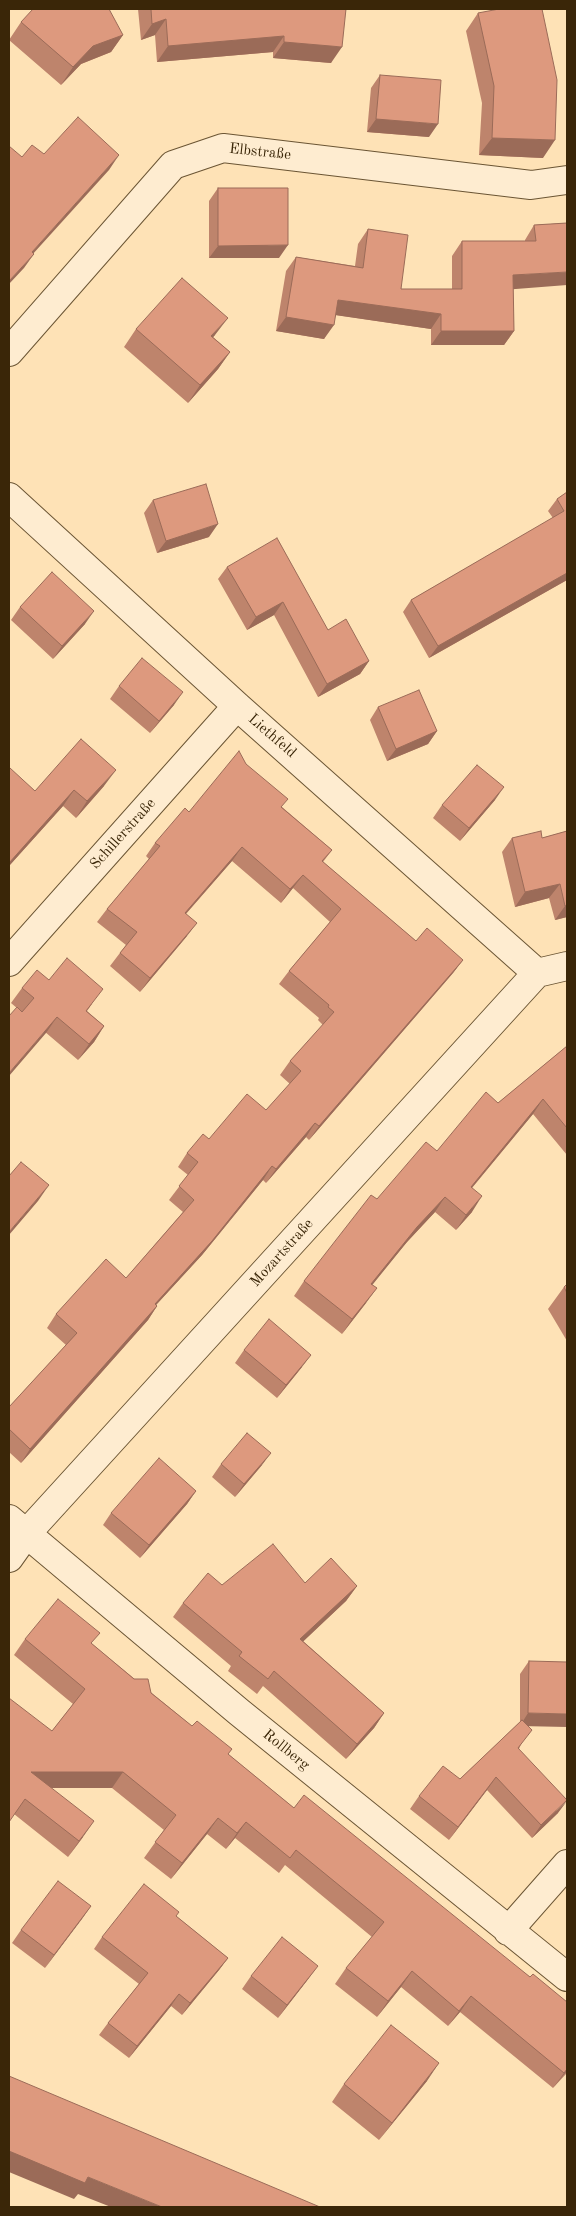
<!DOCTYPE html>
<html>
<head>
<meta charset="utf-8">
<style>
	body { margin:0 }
	#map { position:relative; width:576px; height:2216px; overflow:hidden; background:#fee2b6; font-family:"Old Standard TT",serif }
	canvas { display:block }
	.frame { position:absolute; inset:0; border:10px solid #3a2608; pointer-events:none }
</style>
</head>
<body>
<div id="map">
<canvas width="576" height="2216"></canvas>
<div class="frame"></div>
</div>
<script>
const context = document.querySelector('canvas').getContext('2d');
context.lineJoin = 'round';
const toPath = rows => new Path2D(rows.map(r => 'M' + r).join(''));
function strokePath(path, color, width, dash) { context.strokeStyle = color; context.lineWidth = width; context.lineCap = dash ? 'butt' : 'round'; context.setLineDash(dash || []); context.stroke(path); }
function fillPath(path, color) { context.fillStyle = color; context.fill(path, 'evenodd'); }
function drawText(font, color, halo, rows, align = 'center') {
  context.font = font + ' "Old Standard TT",serif'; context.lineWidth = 4.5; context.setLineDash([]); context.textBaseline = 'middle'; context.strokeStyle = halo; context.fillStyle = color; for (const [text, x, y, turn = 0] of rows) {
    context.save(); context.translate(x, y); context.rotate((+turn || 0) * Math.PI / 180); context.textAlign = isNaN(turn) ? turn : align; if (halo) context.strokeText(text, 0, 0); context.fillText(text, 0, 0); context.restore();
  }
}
const street = toPath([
	[9,352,173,165,223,148,531,185,567,180],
	[9,497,237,706,537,973],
	[9,962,237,706],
	[9,1519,239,1712,567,1977],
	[9,1558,26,1534,537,973,567,966],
	[508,1931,567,1864]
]);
strokePath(street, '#6b5534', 30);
strokePath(street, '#feecd0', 28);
fillPath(toPath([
	[138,9,346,9,331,63,273,58,273,52,157,62,155,35,141,40],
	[478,13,543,158,479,155,482,103,466,31],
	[21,22,123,35,111,52,81,64,61,85,9,40],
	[380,75,429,137,367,132,371,88],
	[218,188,279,258,209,258,209,201],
	[567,223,513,289,514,331,504,345,431,345,431,329,336,315,324,339,276,331,286,271,296,257,355,266,358,244,368,229,401,289,452,289,452,256,462,241,525,241,525,240,534,225],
	[136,329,215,335,213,337,230,352,218,369,188,403,124,347],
	[567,492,567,580,429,658,403,612,411,600,553,518,548,511,557,499],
	[153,500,209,537,157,553,144,513],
	[227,567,328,630,369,661,360,674,318,697,274,615,247,630,218,579],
	[20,607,85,624,53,659,11,620],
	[119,686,174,705,150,733,110,699],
	[378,707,437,731,428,744,387,761,370,720],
	[246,764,282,807,332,850,323,862,416,941,463,960,453,973,309,1140,306,1137,266,1183,263,1180,202,1255,156,1305,157,1306,148,1320,21,1463,9,1452,9,1407,66,1345,47,1328,56,1314,126,1278,183,1212,169,1200,188,1175,178,1167,187,1153,209,1139,266,1110,290,1084,280,1075,290,1061,323,1025,318,1020,319,1018,279,984,289,971,330,922,293,888,281,903,232,861,186,914,187,936,140,992,110,966,126,945,97,922,107,909,149,859,146,856,155,843,189,812],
	[9,770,35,791,104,786,76,818,63,806,9,866],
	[495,800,460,841,433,818,442,805],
	[567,831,567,917,555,920,549,898,515,907,502,852,512,838,542,838],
	[49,980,92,1004,87,1011,104,1026,94,1042,78,1060,11,1003,22,988],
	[567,1046,567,1155,533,1114,472,1188,472,1212,456,1230,435,1212,407,1242,372,1284,366,1303,342,1334,294,1296,304,1281,377,1199,498,1103],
	[567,1284,567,1341,548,1309,564,1287],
	[244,1350,302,1367,277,1398,235,1363],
	[221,1464,262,1465,235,1497,212,1477],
	[196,1491,187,1504,140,1558,103,1525,111,1513],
	[305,1583,357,1586,346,1601,303,1641,384,1713,374,1728,346,1759,263,1686,257,1694,228,1671,231,1666,173,1617,183,1603,222,1585],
	[25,1639,92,1644,192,1726,232,1749,228,1754,294,1808,530,1977,567,2002,567,2075,566,2074,553,2088,460,2012,448,2026,401,1987,377,2017,335,1984,346,1968,372,1937,285,1865,279,1873,235,1838,226,1849,207,1834,171,1879,144,1858,164,1830,112,1788,51,1788,83,1837,68,1857,14,1814,52,1731,73,1704,14,1655],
	[529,1661,529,1726,519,1749,558,1813,532,1838,487,1790,449,1840,410,1809,419,1796,460,1779,520,1722,520,1674],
	[91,1906,45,1968,12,1943,21,1930],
	[176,1916,228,1958,219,1970,182,2015,171,2006,129,2058,99,2035,108,2023,139,1984,94,1949,102,1937],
	[251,1976,309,1978,278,2018,242,1989],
	[427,2081,379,2140,332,2102,344,2084]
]), '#be846c');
fillPath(toPath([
	[166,19,155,35,141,40,152,24],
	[123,35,111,52,81,64,61,85,73,67,93,46],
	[284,36,273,52,157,62,168,46],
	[284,42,342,47,331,63,273,58],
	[376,119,438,124,429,137,367,132],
	[492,138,555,140,543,158,479,155],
	[119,155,109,170,22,266,32,252],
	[288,245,279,258,209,258,218,246],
	[34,254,24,268,9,284,9,281],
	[567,272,567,285,503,290,513,275],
	[338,300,441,314,431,329,328,314],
	[286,317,334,325,324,339,276,331],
	[228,318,215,335,199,353,211,336],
	[441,331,514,331,504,345,431,345],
	[230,352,218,369,188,403,200,385],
	[218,524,209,537,157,553,166,541],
	[567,573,567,580,429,658,438,646],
	[283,602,274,615,247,630,256,617],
	[94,611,85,624,53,659,62,646],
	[369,661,360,674,318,697,327,684],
	[183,692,174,705,150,733,159,721],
	[437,731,428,744,387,761,396,749],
	[116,770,104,786,76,818,87,801],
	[504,787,495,800,460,841,469,828],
	[74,790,63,806,9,866,9,863],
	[242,847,232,861,175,926,185,913],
	[303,875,293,888,281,903,290,889],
	[560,884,549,898,515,907,525,892],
	[567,905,567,917,555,920,565,906],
	[197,923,187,936,140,992,150,978],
	[463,960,453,973,309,1140,319,1126],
	[57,1017,46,1033,9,1076,9,1073],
	[104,1026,94,1042,78,1060,89,1044],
	[543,1099,533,1114,460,1202,471,1187],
	[315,1123,306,1137,266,1183,276,1169],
	[272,1166,263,1180,202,1255,145,1317,155,1304],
	[49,1185,38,1201,9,1235,9,1232],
	[482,1196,472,1212,456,1230,466,1215],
	[445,1197,435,1212,407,1242,361,1299,371,1284,417,1227],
	[377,1288,366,1303,342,1334,352,1319],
	[157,1306,148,1320,21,1463,30,1449],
	[311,1355,302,1367,277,1398,286,1385],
	[271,1453,262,1465,235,1497,244,1484],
	[196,1491,187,1504,140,1558,149,1545],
	[357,1586,346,1601,290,1654,300,1639],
	[384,1713,374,1728,346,1759,357,1744],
	[528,1713,567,1714,567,1727,520,1726],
	[31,1772,123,1772,112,1788,20,1788],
	[496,1777,487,1790,449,1840,458,1827],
	[567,1801,558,1813,532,1838,541,1825],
	[218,1818,207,1834,171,1879,182,1863],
	[94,1821,83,1837,68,1857,79,1841],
	[246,1822,235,1838,226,1849,237,1833],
	[91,1906,82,1919,45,1968,54,1955],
	[228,1958,219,1970,182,2015,190,2003],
	[318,1966,309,1978,278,2018,287,2005],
	[412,1971,401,1987,377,2017,388,2001],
	[179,1994,171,2006,129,2058,137,2046],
	[471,1996,460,2012,448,2026,459,2011],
	[439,2063,427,2081,379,2140,392,2123],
	[567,2069,567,2071,553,2088,564,2073],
	[9,2151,88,2177,162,2207,111,2207,78,2194,74,2199,9,2172]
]), '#9b6b58');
const building = toPath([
	[33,9,109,9,123,35,93,46,73,67,21,22,33,9],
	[151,9,346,9,342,47,284,42,284,36,168,46,166,19,152,24,151,9],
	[499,9,542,9,557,80,555,140,492,138,494,86,478,13,499,9],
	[380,75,441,80,438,124,376,119,380,75],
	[78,117,119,155,32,252,34,254,9,281,9,146,22,157,32,145,44,154,78,117],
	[218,188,288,188,288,245,218,246,218,188],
	[567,223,567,272,513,275,514,331,441,331,441,314,338,300,334,325,286,317,296,257,363,268,368,229,408,235,401,289,462,289,462,241,536,241,534,225,567,223],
	[182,278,228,318,211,336,230,352,200,385,136,329,182,278],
	[206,484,218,524,166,541,153,500,206,484],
	[567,492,567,573,438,646,411,600,564,511,557,499,567,492],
	[277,538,328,630,346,619,369,661,327,684,283,602,256,617,227,567,277,538],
	[52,572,94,611,62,646,20,607,52,572],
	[142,658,183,692,159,721,119,686,142,658],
	[419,690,437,731,396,749,378,707,419,690],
	[81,739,116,770,87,801,74,790,9,863,9,770,10,768,35,791,81,739],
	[239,751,246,764,288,799,281,807,332,850,322,861,416,941,427,928,463,960,319,1126,315,1123,276,1169,272,1166,212,1241,155,1304,157,1306,30,1449,9,1429,9,1407,77,1333,56,1314,106,1259,126,1278,194,1200,179,1186,198,1162,187,1153,203,1134,209,1139,247,1094,266,1110,301,1071,290,1061,334,1012,328,1007,329,1005,289,971,341,909,303,875,290,889,242,847,185,913,197,923,150,978,120,953,137,932,107,909,160,846,155,843,185,808,189,812,239,751],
	[477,765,504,787,469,828,442,805,477,765],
	[541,831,542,838,567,831,567,905,565,906,560,884,525,892,512,838,541,831],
	[67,958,103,989,86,1011,104,1026,89,1044,57,1017,9,1073,9,1016,17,1007,22,1012,34,998,22,988,37,970,49,980,67,958],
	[567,1046,567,1128,543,1099,471,1187,482,1196,466,1215,445,1197,417,1227,371,1284,377,1288,352,1319,304,1281,371,1195,377,1199,426,1142,437,1151,486,1092,498,1103,567,1046],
	[21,1162,49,1185,9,1232,9,1176,21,1162],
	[567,1284,567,1293,564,1287,567,1284],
	[269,1319,311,1355,286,1385,244,1350,269,1319],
	[247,1433,271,1453,244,1484,221,1464,247,1433],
	[159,1458,196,1491,149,1545,111,1513,159,1458],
	[273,1544,305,1583,331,1558,357,1586,300,1639,384,1713,357,1744,274,1671,268,1679,239,1656,242,1652,183,1603,208,1573,222,1585,273,1544],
	[58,1599,100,1633,91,1643,134,1679,148,1679,151,1693,192,1726,197,1721,232,1749,228,1754,294,1808,304,1795,530,1977,533,1974,567,2002,567,2069,564,2073,471,1996,459,2011,412,1971,388,2001,346,1968,384,1922,296,1850,290,1858,246,1822,237,1833,218,1818,182,1863,155,1842,176,1815,123,1772,31,1772,94,1821,79,1841,25,1799,9,1822,9,1698,52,1731,85,1689,25,1639,58,1599],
	[529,1661,567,1662,567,1714,528,1713,529,1661],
	[522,1720,532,1730,518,1748,567,1800,541,1825,496,1777,458,1827,419,1796,443,1766,460,1779,522,1720],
	[58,1881,91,1906,54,1955,21,1930,58,1881],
	[144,1884,179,1912,176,1916,228,1958,190,2003,179,1994,137,2046,108,2023,148,1973,102,1937,144,1884],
	[282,1937,318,1966,287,2005,251,1976,282,1937],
	[391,2025,439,2063,392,2123,344,2084,391,2025],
	[9,2076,320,2207,162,2207,88,2177,85,2183,9,2151,9,2076]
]);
fillPath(building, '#dd997e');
strokePath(building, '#9b6b58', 1);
drawText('15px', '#3a2608', '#feecd0', [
	["Elbstraße",260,152,6],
	["Liethfeld",272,736,41],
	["Schillerstraße",123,834,-48],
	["Mozartstraße",282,1253,-48],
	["Rollberg",286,1750,39]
]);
</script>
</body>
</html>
